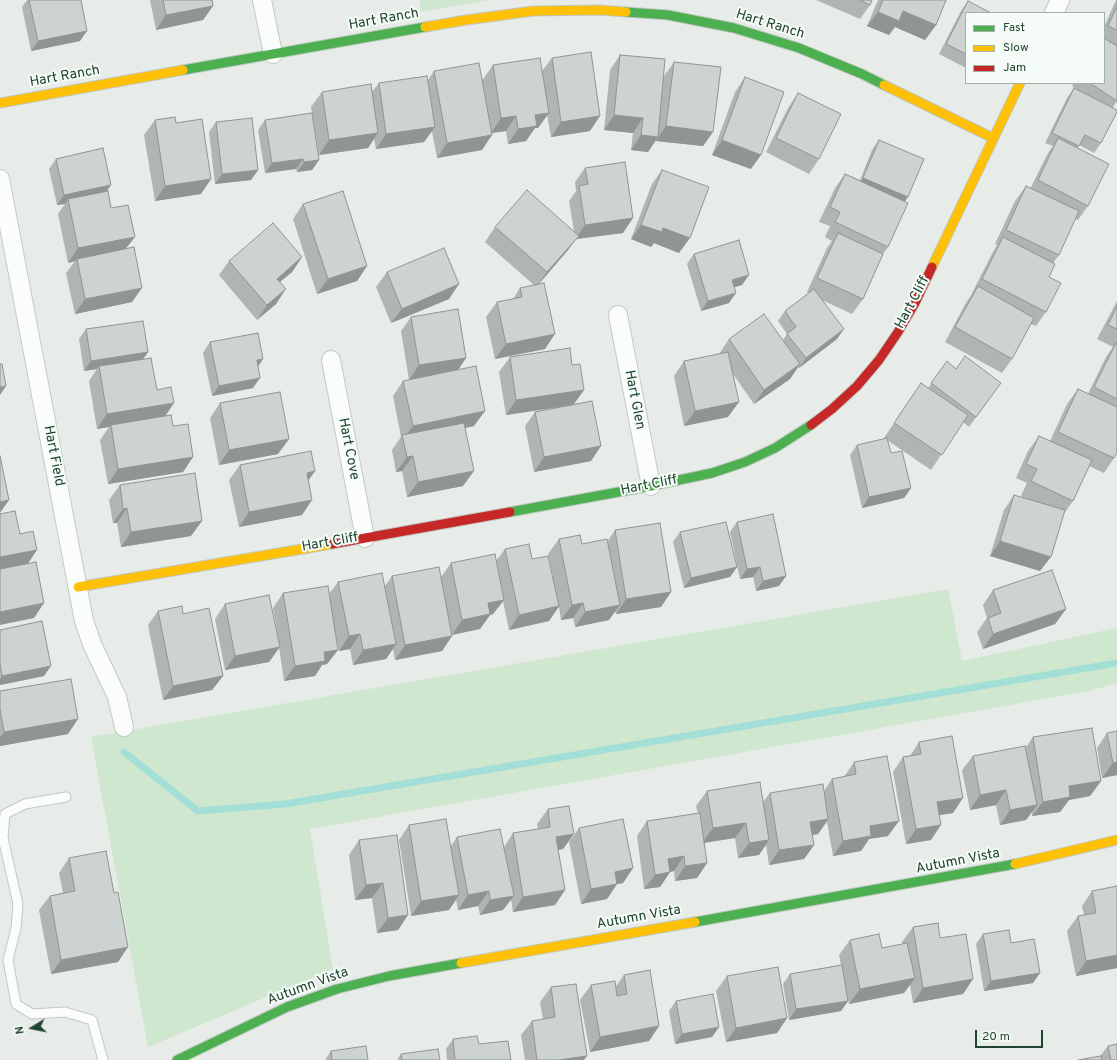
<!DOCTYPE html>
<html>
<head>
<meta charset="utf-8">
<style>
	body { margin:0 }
	#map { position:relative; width:1117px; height:1060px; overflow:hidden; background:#e7ece8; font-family:Overpass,sans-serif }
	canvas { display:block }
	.legend { position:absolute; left:965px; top:12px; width:140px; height:72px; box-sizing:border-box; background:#f5fbf6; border:1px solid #a0b1a7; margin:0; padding:5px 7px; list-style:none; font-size:12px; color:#214331 }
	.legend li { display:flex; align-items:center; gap:8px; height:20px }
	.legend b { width:20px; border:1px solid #a0b1a7 }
	.north { position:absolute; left:12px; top:1008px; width:40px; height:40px; -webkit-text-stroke:3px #f5fbf6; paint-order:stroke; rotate:260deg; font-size:11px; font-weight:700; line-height:16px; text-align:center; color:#214331 }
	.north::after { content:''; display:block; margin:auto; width:14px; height:18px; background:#214331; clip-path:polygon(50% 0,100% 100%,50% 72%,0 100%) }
	.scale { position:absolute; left:975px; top:1030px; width:68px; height:18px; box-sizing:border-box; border:2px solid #214331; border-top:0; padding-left:5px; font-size:12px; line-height:14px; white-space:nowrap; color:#214331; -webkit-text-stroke:3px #f5fbf6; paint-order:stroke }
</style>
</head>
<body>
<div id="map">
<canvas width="1117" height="1060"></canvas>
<ul class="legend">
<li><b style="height:5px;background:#4caf50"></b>Fast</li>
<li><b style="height:5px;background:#ffc107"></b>Slow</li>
<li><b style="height:5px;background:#c62828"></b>Jam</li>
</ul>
<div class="north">N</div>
<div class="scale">20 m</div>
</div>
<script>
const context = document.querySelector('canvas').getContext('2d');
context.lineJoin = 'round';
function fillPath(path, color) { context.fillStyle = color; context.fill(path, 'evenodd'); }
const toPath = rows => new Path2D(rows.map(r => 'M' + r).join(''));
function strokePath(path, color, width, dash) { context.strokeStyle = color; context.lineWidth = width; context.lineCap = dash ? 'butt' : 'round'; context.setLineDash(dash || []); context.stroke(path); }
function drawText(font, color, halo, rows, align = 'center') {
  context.font = font + ' Overpass,sans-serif'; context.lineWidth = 4; context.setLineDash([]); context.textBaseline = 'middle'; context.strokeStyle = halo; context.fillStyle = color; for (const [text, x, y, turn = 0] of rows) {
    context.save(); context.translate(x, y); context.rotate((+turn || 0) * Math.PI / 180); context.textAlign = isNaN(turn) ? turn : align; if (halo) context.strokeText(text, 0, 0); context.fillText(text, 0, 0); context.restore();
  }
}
fillPath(toPath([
	[419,0,490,0,421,12],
	[948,589,962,661,1117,628,1117,683,1089,691,310,829,333,969,148,1047,91,737]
]), '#cfe6cf');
strokePath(toPath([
	[124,752,198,811,285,804,1117,663]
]), '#a3dfd7', 7);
const lane = toPath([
	[66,797,25,804,5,814,3,838,18,904,16,928,8,960,16,1004,32,1014,65,1012,92,1020,103,1060]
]);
const street = toPath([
	[262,0,273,54],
	[1054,13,1060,0],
	[0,179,84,621,92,644,117,697,124,727],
	[618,315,651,486],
	[331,360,365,538]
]);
const fast = toPath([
	[626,12,668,15,734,28,799,48,862,74,884,85],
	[183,70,425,27],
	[510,512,651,486,712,473,745,462,775,448,811,425],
	[695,922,1015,864],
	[177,1060,287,1007,337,989,389,976,461,963]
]);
const slow = toPath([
	[425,27,466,20,533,11,600,10,626,12],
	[884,85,993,138],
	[0,103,183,70],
	[932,267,1020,83],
	[78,587,332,544],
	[1015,864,1117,840],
	[461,963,695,922]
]);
const jam = toPath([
	[811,425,832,409,857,386,879,360,898,332,915,303,932,267],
	[332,544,510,512]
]);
strokePath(lane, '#c4c9c5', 11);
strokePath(street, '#c4c9c5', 20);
strokePath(fast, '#c0c8c3', 11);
strokePath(slow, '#c0c8c3', 11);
strokePath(jam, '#c0c8c3', 11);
strokePath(lane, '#fbfcfc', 9);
strokePath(street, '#fbfcfc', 18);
strokePath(fast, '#4caf50', 9);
strokePath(slow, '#ffc107', 9);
strokePath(jam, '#c62828', 9);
fillPath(toPath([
	[27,0,81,0,80,41,31,51,22,7],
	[150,0,212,0,213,6,203,20,156,30],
	[816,0,872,0,870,5,860,19],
	[878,0,946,0,936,25,925,40,895,27,889,35,867,26],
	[1116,0,1117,0,1117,101,1113,107,1101,143,1094,153,1079,145,1078,148,1088,206,1078,220,1075,219,1059,255,1053,263,1049,277,1046,312,1036,326,1031,324,1012,359,1002,373,945,342,967,301,972,294,972,293,993,252,997,245,995,244,1015,201,1026,186,1030,189,1048,153,1053,146,1045,143,1067,98,1074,88,1077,89,1072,86,1074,83,1104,83,1104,27],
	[968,1,966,13,966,68,939,54,961,11],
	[620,55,664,76,674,62,713,132,703,146,656,141,656,140,648,152,631,150,633,133,604,130,610,70],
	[552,58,590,131,551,137,547,115,538,128,535,128,526,141,508,144,506,131,492,133,482,150,437,158,432,131,424,142,376,149,374,139,368,148,319,155,311,107,322,92,372,92,379,83,428,80,434,71,483,79,493,65,542,71],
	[745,77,751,169,712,155,735,92],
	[798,93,819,159,809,174,766,152,788,108],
	[155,120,201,194,155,201,144,135],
	[265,120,319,160,312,170,297,172,296,169,265,173,258,130],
	[216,122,258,170,251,180,215,184,209,132],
	[879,140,905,202,888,247,883,254,863,299,852,314,822,300,837,339,799,368,798,367,790,379,754,404,733,374,728,417,684,426,674,376,684,361,719,354,729,339,783,340,787,334,778,321,785,311,809,293,807,292,827,248,832,241,825,237,830,226,819,222,835,188,845,174,860,180,872,150],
	[56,159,107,191,111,208,126,249,132,302,75,314,66,273,75,261,68,263,58,214,65,204,57,205,49,169],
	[585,168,623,233,576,239,568,250,539,284,545,349,495,359,486,317,497,302,513,299,520,288,534,285,485,242,495,227,574,231,569,201,576,191,575,182],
	[662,170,679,253,654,243,651,247,631,239,652,184],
	[303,204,367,266,357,281,317,294,293,219],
	[694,254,742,285,735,287,729,303,701,311,687,264],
	[302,257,292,272,280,282,276,304,257,320,219,275,229,261],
	[387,272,449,299,391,323,376,287],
	[1117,301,1117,452,1114,458,1104,473,1089,466,1073,501,1063,515,1040,571,990,556,1004,510,1014,495,1027,499,1021,496,1027,483,1016,478,1028,451,1039,436,1050,441,1067,404,1078,389,1088,394,1106,357,1113,347,1097,339],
	[411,317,466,358,458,370,474,426,465,428,463,486,407,497,402,471,396,472,392,450,401,437,393,396,403,381,409,380,401,331],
	[86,329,148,352,143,359,157,390,165,416,173,426,193,457,183,472,108,484,100,440,109,427,97,429,89,381,97,369,84,371,79,339],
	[210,342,263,359,258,366,253,388,212,396,203,353],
	[510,357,572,365,584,390,574,404,591,461,534,472,525,426,535,412,559,407,506,415,499,372],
	[947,361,956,369,1001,383,969,427,963,422,931,470,887,440,891,453,911,488,904,498,862,508,850,455,857,445,885,439,884,438,911,398,928,388],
	[220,403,278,454,219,465,210,418],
	[240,465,315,471,309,480,302,515,239,527,229,480],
	[120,485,191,536,121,547,117,523,113,523,109,500],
	[737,522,786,576,779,586,756,591,753,577,740,579,730,532],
	[615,530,671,592,661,607,616,614,615,611,609,620,575,627,573,618,561,620,559,607,549,621,509,630,503,601,493,614,490,615,480,629,452,634,452,636,442,651,395,660,393,649,386,659,353,665,350,649,339,651,335,633,338,650,327,664,322,665,315,676,284,681,279,647,269,662,225,670,215,619,225,604,278,637,273,608,283,593,329,594,338,582,385,586,392,576,441,577,451,563,496,561,505,549,532,559,553,576,548,554,559,539,582,544,607,542],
	[680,532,737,567,730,577,684,588,673,542],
	[993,590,1066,609,1055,624,983,649,977,632,987,618,983,605],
	[158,611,183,614,223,676,212,690,163,700,148,625],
	[0,630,44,676,0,685],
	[0,691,68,734,0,746],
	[1107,733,1117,775,1102,778,1097,748],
	[1033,737,1101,781,1090,796,1069,800,1060,812,1032,816,1032,812,1026,820,1000,825,996,805,970,810,962,770,973,756,1026,747],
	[919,742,953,813,940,815,931,840,906,844,893,772,903,757,910,756],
	[854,762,888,836,869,839,861,851,833,856,827,822,818,834,812,835,814,845,804,859,769,865,766,845,759,855,738,858,735,838,704,843,707,863,697,878,675,881,674,871,670,872,660,887,644,889,637,836,647,821,698,814,696,806,707,791,763,802,770,793,824,791,832,779,844,777],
	[548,809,574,834,563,849,558,850,565,890,555,905,513,912,511,899,503,910,480,915,478,906,458,910,456,900,449,910,411,916,399,840,409,825,451,846,457,837,504,847,513,833,538,829,537,824],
	[579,828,633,868,623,883,617,884,607,899,581,904,569,842],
	[359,840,408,915,398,930,377,933,372,898,355,900,349,855],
	[69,858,118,962,51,974,39,910,50,896,63,893,59,873],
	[1092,891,1117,968,1076,976,1067,931,1078,916,1084,915,1082,906],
	[913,927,940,938,973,979,963,994,913,1003,910,985,904,993,849,1004,847,993,848,1001,841,1011,789,1020,783,984,790,974,841,965,839,955,850,940,882,948,902,944,902,942],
	[983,934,1011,943,1033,983,984,991,976,944],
	[624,975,659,1026,649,1041,590,1052,580,1000,591,985,616,986],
	[727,976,787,1018,777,1033,726,1042,716,991],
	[551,987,584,1060,525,1060,521,1035,532,1021,543,1019,540,1002],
	[676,1001,719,1027,712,1037,675,1044,669,1011],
	[453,1039,479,1044,511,1060,447,1060,446,1049],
	[1108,1046,1117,1060,1078,1060,1100,1056],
	[331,1051,368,1060,325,1060],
	[401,1054,440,1060,397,1060]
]), '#b0b5b3');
fillPath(toPath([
	[213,6,203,20,156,30,166,15],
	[903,11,936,25,925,40,895,27,889,35,867,26,878,12],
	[87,31,80,41,31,51,38,41],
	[549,113,538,128,535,128,526,141,508,144,518,129,535,115],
	[614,115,643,118,633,133,604,130],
	[516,116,506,131,491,133,501,118],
	[600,116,590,131,551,137,561,122],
	[666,126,713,132,703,146,656,141],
	[435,127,424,142,376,149,386,134],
	[378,133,368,148,319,155,329,140],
	[492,135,482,150,437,158,447,143],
	[641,135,658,137,648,152,631,150],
	[722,140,761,155,751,169,712,155],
	[303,159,296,169,265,173,272,163],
	[319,160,312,170,297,172,304,162],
	[258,170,251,180,215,184,222,174],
	[863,178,908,197,901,207,856,188],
	[211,179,201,194,155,201,165,186],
	[111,185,104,195,68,199,65,204,57,205,64,195],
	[633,218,623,233,576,239,568,250,536,287,547,272,575,240,585,225],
	[641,225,663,228,690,238,679,253,654,243,651,247,631,239],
	[135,237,124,251,77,259,75,261,68,263,78,248],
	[302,257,292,272,266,293,277,279],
	[367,266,357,281,317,294,328,279],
	[749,275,742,285,725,290,732,280],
	[459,284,449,299,391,323,402,309],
	[142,288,132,302,75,314,85,299],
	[286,289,276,304,257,320,267,305],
	[736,293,729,303,701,311,708,301],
	[844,329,837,339,799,368,806,358],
	[555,334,545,349,495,359,506,344],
	[148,352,141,362,99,366,97,369,84,371,91,361],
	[466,358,456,373,409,380,419,365],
	[263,359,256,369,257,360],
	[800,364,790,379,754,404,764,390],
	[260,378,253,388,212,396,219,386],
	[6,386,0,395,0,387],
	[584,390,573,405,506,415,516,400],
	[739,402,728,417,684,426,695,411],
	[174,403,164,418,111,425,109,427,97,429,107,414],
	[485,411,474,426,403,440,403,439,413,426],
	[289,439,278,454,219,465,229,450],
	[601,446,591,461,534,472,544,457],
	[413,456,402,471,396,472,407,457],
	[193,457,183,472,108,484,118,469],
	[315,471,304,486,307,473],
	[474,471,463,486,407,497,418,482],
	[911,488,904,498,862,508,869,497],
	[9,500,0,513,0,502],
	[312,500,302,515,239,527,249,512],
	[127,508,117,523,113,523,123,509],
	[202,521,191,536,121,547,131,532],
	[1000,541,1051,557,1040,571,990,556],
	[37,550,27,565,0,570,0,557],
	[737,567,730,577,684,588,691,578],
	[760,567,753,577,740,579,747,569],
	[786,576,779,586,756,591,763,581],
	[671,592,661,607,616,614,626,599],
	[504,600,493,614,490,615,480,629,452,635,462,620,488,603],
	[44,603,34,618,0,625,0,612],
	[583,603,573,618,561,620,572,605],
	[620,605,609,620,575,627,585,612],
	[559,606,549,621,509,630,519,615],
	[1066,609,1055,624,983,649,993,634],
	[360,634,350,649,339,651,349,636],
	[452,636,442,651,395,660,405,645],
	[396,644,386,659,353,665,363,650],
	[280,647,269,662,225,670,235,656],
	[338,650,327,664,322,665,315,676,284,681,295,666,324,652],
	[51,666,44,676,0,685,0,679,2,676],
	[223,676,212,690,163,700,173,686],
	[78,719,68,734,0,746,0,737,4,732],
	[1117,762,1117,775,1102,778,1113,763],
	[1101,781,1090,796,1069,800,1060,812,1032,816,1043,802,1069,786],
	[1006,790,996,805,970,810,980,795],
	[963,798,953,813,927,817,937,802],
	[1037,805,1026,820,1000,825,1010,810],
	[828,819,818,834,800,837,810,822],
	[899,821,888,836,869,839,861,851,833,856,843,841,870,826],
	[746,823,735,838,702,843,713,828],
	[941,825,931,840,906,844,916,829],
	[574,834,563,849,546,852,556,837],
	[769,840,759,855,738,858,749,843],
	[814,845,804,859,769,865,779,850],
	[684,856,674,871,658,874,668,859],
	[707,863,697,878,675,881,685,866],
	[633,868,623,883,617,884,607,899,581,904,591,889,615,872],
	[670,872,660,887,644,889,655,875],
	[383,883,372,898,355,900,366,885],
	[565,890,555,905,513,912,523,897],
	[489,891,478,906,458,910,468,895],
	[459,895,449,910,411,916,421,901],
	[514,896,503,910,480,915,490,900],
	[408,915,398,930,377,933,388,918],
	[128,947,118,962,51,974,61,960],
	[1117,955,1117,968,1076,976,1086,961],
	[1040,973,1033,983,984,991,991,981],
	[915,978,904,993,849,1004,860,989],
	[973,979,963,994,913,1003,923,988],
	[848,1001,841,1011,789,1020,796,1009],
	[787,1018,777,1033,726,1042,736,1028],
	[659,1026,649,1041,590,1052,600,1037],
	[719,1027,712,1037,675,1044,682,1034],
	[587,1056,584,1060,559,1060]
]), '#909492');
const building = toPath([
	[29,0,81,0,87,31,38,41,29,0],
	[163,0,212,0,213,6,166,15,163,0],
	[860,0,872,0,870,5,860,0],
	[883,0,946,0,936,25,903,11,899,21,878,12,883,0],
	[968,1,991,13,966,13,966,54,946,44,968,1],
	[1117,6,1117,30,1108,26,1117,6],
	[1104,38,1117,46,1117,101,1090,83,1104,83,1104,38],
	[591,52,600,116,561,122,552,58,591,52],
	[620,55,665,59,658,137,641,135,643,118,614,115,620,55],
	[540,58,549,113,535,115,537,126,518,129,516,116,501,118,493,65,540,58],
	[674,62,721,67,713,132,666,126,674,62],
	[479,63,492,135,447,143,434,71,479,63],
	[427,76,435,127,386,134,379,83,427,76],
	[745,77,784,92,761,155,722,140,745,77],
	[371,84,378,133,329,140,322,92,371,84],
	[1074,88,1117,110,1117,112,1101,143,1085,135,1079,146,1052,133,1074,88],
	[798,93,841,114,819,159,776,138,798,93],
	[312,113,319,160,304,162,303,159,272,163,265,120,312,113],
	[175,117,176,123,202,119,211,179,165,186,155,120,175,117],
	[252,118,258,170,222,174,216,122,252,118],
	[1058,138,1109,164,1088,206,1038,180,1058,138],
	[879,140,924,159,908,197,863,178,879,140],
	[103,148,111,185,64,195,56,159,103,148],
	[625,162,633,218,585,225,579,186,588,184,585,168,625,162],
	[662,170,709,187,690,238,663,228,662,232,641,225,662,170],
	[845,174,908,203,888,247,835,222,840,212,830,207,845,174],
	[1026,186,1079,211,1059,255,1006,230,1026,186],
	[527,190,579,236,547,272,495,227,527,190],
	[108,191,111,208,128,205,135,237,78,248,68,199,108,191],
	[343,191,367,266,328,279,303,204,343,191],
	[273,223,302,257,277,279,286,289,267,305,229,261,273,223],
	[838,233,883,254,863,299,817,278,838,233],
	[1003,237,1055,264,1049,277,1061,283,1046,312,982,279,1003,237],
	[739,240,749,275,732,280,736,293,708,301,694,254,739,240],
	[134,247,142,288,85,299,77,259,134,247],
	[444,248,459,284,402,309,387,272,444,248],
	[544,283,555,334,506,344,497,302,522,297,520,288,544,283],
	[978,286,1034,318,1012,359,955,327,978,286],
	[814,289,844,329,806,358,787,334,796,327,785,311,814,289],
	[1117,306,1117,329,1108,325,1117,306],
	[458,309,466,358,419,365,411,317,458,309],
	[764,314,800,364,764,390,729,339,764,314],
	[143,321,148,352,91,361,86,329,143,321],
	[258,333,263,359,257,360,260,378,219,386,210,342,258,333],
	[1116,343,1117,343,1117,399,1094,387,1116,343],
	[570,348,572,365,580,364,584,390,516,400,510,357,570,348],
	[728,352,739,402,695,411,684,361,728,352],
	[965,356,1001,383,976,417,931,383,947,361,956,369,965,356],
	[151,358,157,390,171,387,174,403,107,414,99,366,151,358],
	[0,364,2,364,6,386,0,387,0,364],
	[476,366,485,411,413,426,403,381,476,366],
	[921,383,968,415,942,455,894,423,921,383],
	[1078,389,1117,407,1117,452,1114,458,1058,432,1078,389],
	[280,392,289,439,229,450,220,403,280,392],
	[592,401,601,446,544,457,535,412,592,401],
	[171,415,173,426,188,424,193,457,118,469,111,425,171,415],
	[464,423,474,471,418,482,413,456,407,457,402,435,464,423],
	[1039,436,1092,460,1073,501,1031,481,1037,469,1026,464,1039,436],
	[887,438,891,453,902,451,911,488,869,497,857,445,887,438],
	[311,451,315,471,307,473,312,500,249,512,240,465,311,451],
	[0,456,9,500,0,502,0,456],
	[195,473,202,521,131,532,127,508,123,509,120,485,195,473],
	[1014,495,1065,510,1051,557,1000,541,1014,495],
	[15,511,20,534,33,531,37,550,0,557,0,514,15,511],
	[773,514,786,576,763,581,760,567,747,569,737,522,773,514],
	[726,522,737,567,691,578,680,532,726,522],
	[660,523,671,592,626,599,615,530,660,523],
	[580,535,582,544,607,539,620,605,585,612,583,603,572,605,559,539,580,535],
	[529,544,532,559,548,556,559,606,519,615,505,549,529,544],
	[495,554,504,600,488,603,490,614,462,620,451,563,495,554],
	[36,562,44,603,0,612,0,569,36,562],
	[439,567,452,636,405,645,392,576,439,567],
	[1052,570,1066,609,993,634,988,618,1001,613,993,590,1052,570],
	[382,573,396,644,363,650,360,634,349,636,338,582,382,573],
	[328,586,338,650,324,652,325,661,295,666,283,593,328,586],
	[269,595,280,647,235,656,225,604,269,595],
	[182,606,183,614,209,608,223,676,173,686,158,611,182,606],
	[42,621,51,666,2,676,0,664,0,630,42,621],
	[71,679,78,719,4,732,0,709,0,691,71,679],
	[1092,728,1101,781,1069,786,1070,797,1043,802,1033,737,1092,728],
	[1117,731,1117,762,1113,763,1107,733,1117,731],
	[952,736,963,798,937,802,941,825,916,829,903,757,921,754,919,742,952,736],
	[1025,746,1037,805,1010,810,1006,790,980,795,973,756,1025,746],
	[887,756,899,821,870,826,871,836,843,841,832,779,856,774,854,762,887,756],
	[760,782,769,840,749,843,746,823,713,828,707,791,760,782],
	[823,784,828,819,810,822,814,845,779,850,770,793,823,784],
	[569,806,574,834,556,837,565,890,523,897,513,833,550,827,548,809,569,806],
	[700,813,707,863,685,866,684,856,668,859,670,872,655,875,647,821,700,813],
	[446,819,459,895,421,901,409,825,446,819],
	[623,819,633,868,615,872,617,884,591,889,579,828,623,819],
	[500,829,514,896,490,900,489,891,468,895,457,837,500,829],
	[397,835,408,915,388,918,383,883,366,885,359,840,397,835],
	[106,851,114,893,118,892,128,947,61,960,50,896,75,891,69,858,106,851],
	[1117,886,1117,955,1086,961,1078,916,1096,913,1092,891,1117,886],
	[938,923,940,938,966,934,973,979,923,988,913,927,938,923],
	[1009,930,1011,943,1034,939,1040,973,991,981,983,934,1009,930],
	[879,934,882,948,907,943,915,978,860,989,850,940,879,934],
	[842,965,848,1001,796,1009,790,974,842,965],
	[778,967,787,1018,736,1028,727,976,778,967],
	[650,970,659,1026,600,1037,591,985,615,981,617,996,627,994,624,975,650,970],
	[576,984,587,1056,559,1060,537,1060,532,1021,555,1017,551,987,576,984],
	[713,994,719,1027,682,1034,676,1001,713,994],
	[477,1036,479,1044,508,1041,511,1060,455,1060,453,1039,477,1036],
	[1117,1044,1117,1060,1111,1060,1108,1046,1117,1044],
	[366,1046,368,1060,332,1060,331,1051,366,1046],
	[438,1049,440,1060,402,1060,401,1054,438,1049],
	[1101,1056,1102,1060,1078,1060,1101,1056]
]);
fillPath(building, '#cdd3d0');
strokePath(building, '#909492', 1);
drawText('14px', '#214331', '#f5fbf6', [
	["Hart Ranch",384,20,-10],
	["Hart Ranch",770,25,17],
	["Hart Ranch",65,77,-10],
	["Hart Cliff",913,303,-62],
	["Hart Glen",634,400,79],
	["Hart Cove",348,449,79],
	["Hart Field",53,456,79],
	["Hart Cliff",649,486,-11],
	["Hart Cliff",330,543,-10],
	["Autumn Vista",958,862,-11],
	["Autumn Vista",639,918,-10],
	["Autumn Vista",308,987,-20]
]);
</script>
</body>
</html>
